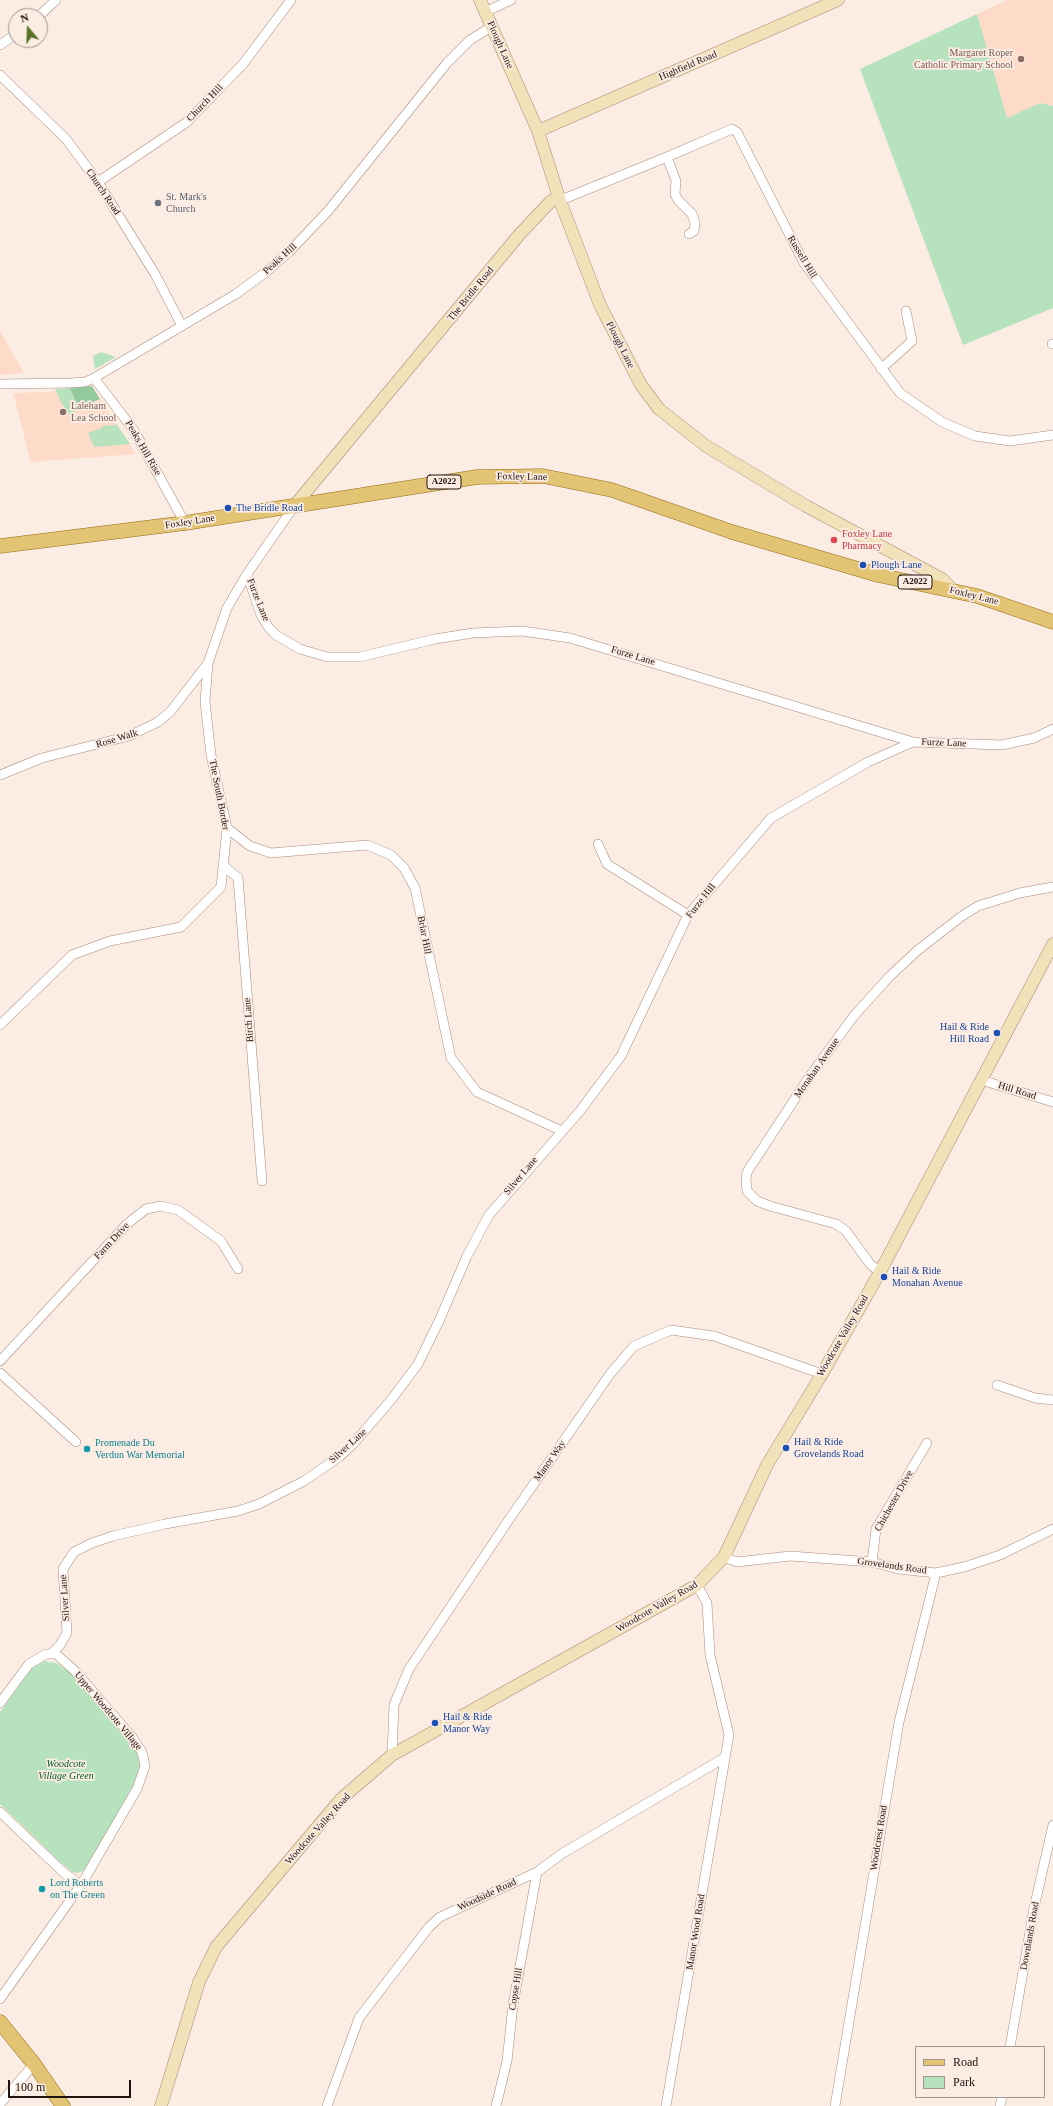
<!DOCTYPE html>
<html>
<head>
<meta charset="utf-8">
<style>
	body { margin:0 }
	#map { position:relative; width:1053px; height:2106px; overflow:hidden; background:#fbece4; font-family:Georgia,serif }
	canvas { display:block }
	.legend { position:absolute; left:915px; top:2046px; width:130px; height:52px; box-sizing:border-box; background:#fbece4; border:1px solid #a3958e; margin:0; padding:5px 7px; list-style:none; font-size:12px; color:#20130d }
	.legend li { display:flex; align-items:center; gap:8px; height:20px }
	.legend b { width:20px; border:1px solid #a3958e }
	.north { position:absolute; left:8px; top:8px; width:40px; height:40px; box-sizing:border-box; background:#fbece4; border:1px solid #a3958e; border-radius:50%; rotate:341deg; font-size:11px; font-weight:700; line-height:16px; text-align:center; color:#20130d }
	.north::after { content:''; display:block; margin:auto; width:14px; height:18px; background:#577226; clip-path:polygon(50% 0,100% 100%,50% 72%,0 100%) }
	.scale { position:absolute; left:8px; top:2080px; width:123px; height:18px; box-sizing:border-box; border:2px solid #20130d; border-top:0; padding-left:5px; font-size:12px; line-height:14px; white-space:nowrap; color:#20130d; -webkit-text-stroke:3px #fbece4; paint-order:stroke }
</style>
</head>
<body>
<div id="map">
<canvas width="1053" height="2106"></canvas>
<ul class="legend">
<li><b style="height:5px;background:#e3c475"></b>Road</li>
<li><b style="height:11px;background:#b7e2be"></b>Park</li>
</ul>
<div class="north">N</div>
<div class="scale">100 m</div>
</div>
<script>
const context = document.querySelector('canvas').getContext('2d');
context.lineJoin = 'round';
function fillPath(path, color) { context.fillStyle = color; context.fill(path, 'evenodd'); }
const toPath = rows => new Path2D(rows.map(r => 'M' + r).join(''));
function strokePath(path, color, width, dash) { context.strokeStyle = color; context.lineWidth = width; context.lineCap = dash ? 'butt' : 'round'; context.setLineDash(dash || []); context.stroke(path); }
function drawText(font, color, halo, rows, align = 'center') {
  context.font = font + ' Georgia,serif'; context.lineWidth = 3.5; context.setLineDash([]); context.textBaseline = 'middle'; context.strokeStyle = halo; context.fillStyle = color; for (const [text, x, y, turn = 0] of rows) {
    context.save(); context.translate(x, y); context.rotate((+turn || 0) * Math.PI / 180); context.textAlign = isNaN(turn) ? turn : align; if (halo) context.strokeText(text, 0, 0); context.fillText(text, 0, 0); context.restore();
  }
}
fillPath(toPath([
	[1007,0,1053,0,1053,106,1040,103,1007,119,977,14],
	[0,331,24,373,0,375],
	[92,386,136,454,31,462,13,393,46,392]
]), '#fedac8');
fillPath(toPath([
	[977,14,1007,118,1040,103,1053,106,1053,308,963,345,860,69],
	[101,352,116,357,95,369,93,356],
	[70,388,78,410,70,414,66,412,55,389],
	[117,425,130,444,94,447,88,433,102,428,102,426],
	[44,1661,56,1663,72,1674,133,1746,137,1751,141,1764,135,1782,88,1866,83,1871,77,1873,72,1872,59,1861,0,1804,0,1712,31,1669]
]), '#b7e2be');
fillPath(toPath([
	[92,386,100,399,78,408,70,388]
]), '#93c99c');
const street = toPath([
	[485,12,511,0],
	[39,16,56,0],
	[0,45,16,34],
	[0,75,66,139,98,182,155,274,182,326],
	[667,157,676,181,675,194,678,200,692,214,695,223,694,231,689,234],
	[98,182,187,122,243,64,291,0],
	[559,198,566,198,667,157,732,129,737,132,804,263,900,393,942,422,975,436,1010,441,1053,435],
	[1052,344,1053,344],
	[881,369,912,341,906,311],
	[94,378,133,429,185,523],
	[0,384,71,383,85,382,94,378,236,294,266,272,289,252,328,211,447,63,470,40,491,27],
	[247,574,261,615,269,628,276,635,300,649,327,657,360,657,435,639,473,633,522,631,570,638,913,742,1002,745,1034,738,1053,729],
	[0,775,42,758,129,736,158,722,171,711,208,663],
	[227,828,250,846,271,853,367,845,391,855,404,868,415,888,451,1058,477,1092,562,1131],
	[598,844,607,864,688,915],
	[224,866,238,878,262,1181],
	[0,1025,72,955,110,941,181,927,221,887,227,828,211,755,205,702,208,663,227,608,247,574,295,505],
	[981,1080,1053,1102],
	[880,1272,870,1264,846,1231,836,1224,770,1206,757,1201,747,1191,746,1179,747,1172,808,1079,853,1017,889,977,918,950,962,916,978,906,1020,893,1053,887],
	[0,1361,127,1224,146,1209,161,1206,178,1210,221,1241,238,1269],
	[0,1373,76,1442],
	[997,1385,1035,1398,1053,1400],
	[724,1557,737,1562,790,1556,872,1562,898,1569,936,1573,964,1567,1000,1555,1053,1529],
	[872,1562,876,1529,927,1443],
	[52,1653,60,1645,67,1633,63,1569,74,1552,92,1543,113,1536,165,1524,238,1511,259,1504,304,1481,339,1457,354,1443,391,1400,418,1364,439,1321,467,1256,489,1215,580,1111,621,1056,688,915,771,818,868,762,913,742],
	[0,1703,29,1664,46,1654,56,1654,75,1671,132,1737,142,1752,145,1766,137,1789,81,1885,0,1999],
	[392,1755,394,1705,409,1669,508,1521,610,1374,634,1346,671,1330,714,1336,822,1374],
	[0,1812,64,1873,81,1885],
	[1010,2047,1034,1908,1053,1825],
	[0,2104,34,2064],
	[327,2106,359,2018,429,1927,440,1917,537,1872,563,1853,724,1758],
	[496,2106,507,2061,513,2005,537,1872],
	[666,2106,729,1735,710,1655,707,1603,697,1585],
	[835,2106,899,1722,936,1573],
	[1000,2106,1002,2097]
]);
const secondary = toPath([
	[480,0,538,131,559,198,600,305,641,385,659,409,706,446,806,506,942,579,953,590],
	[538,131,838,0],
	[295,505,519,235,551,201,559,198],
	[161,2106,199,1982,216,1947,341,1799,392,1755,697,1585,724,1557,767,1465,822,1374,880,1272,1053,944]
]);
const primary = toPath([
	[0,546,185,523,477,477,543,476,612,490,732,532,878,575,977,596,1053,622],
	[0,2022,34,2064,63,2106]
]);
strokePath(street, '#ab8a78', 10);
strokePath(secondary, '#ab8a78', 13);
strokePath(primary, '#926d15', 15);
strokePath(street, '#fff', 9);
strokePath(secondary, '#f1e2ba', 12);
strokePath(primary, '#e3c475', 14);
for (const [x, y, r, color] of [
	[1021,59,4,"#8d6e63"],
	[158,203,4,"#6b7280"],
	[63,412,4,"#8d6e63"],
	[228,508,4,"#1a4fb4"],
	[834,540,4,"#e0444e"],
	[863,565,4,"#1a4fb4"],
	[997,1033,4,"#1a4fb4"],
	[884,1277,4,"#1a4fb4"],
	[786,1448,4,"#1a4fb4"],
	[87,1449,4,"#0f9aa8"],
	[435,1723,4,"#1a4fb4"],
	[42,1889,4,"#0f9aa8"]
]) { const dot = new Path2D(); dot.arc(x, y, r, 0, 2 * Math.PI); context.fillStyle = color; context.fill(dot); strokePath(dot, '#fbece4', 1.5); }
for (const [x, y, w] of [
	[444,482,34],
	[915,582,34]
]) { const box = new Path2D(); box.roundRect(x - w / 2, y - 7, w, 14, 3); context.fillStyle = '#fbece4'; context.fill(box); strokePath(box, '#20130d', 1); }
drawText('bold 9px', '#20130d', null, [
	["A2022",444,482],
	["A2022",915,582]
]);
drawText('10px', '#20130d', '#fbece4', [
	["Plough Lane",500,45,66],
	["Highfield Road",688,66,-23],
	["Church Hill",205,103,-46],
	["Church Road",103,192,56],
	["Russell Hill",802,257,59],
	["Peaks Hill",280,259,-42],
	["The Bridle Road",471,294,-51],
	["Plough Lane",620,345,63],
	["Peaks Hill Rise",143,448,60],
	["Foxley Lane",522,477,1],
	["Foxley Lane",190,522,-9],
	["Foxley Lane",974,596,14],
	["Furze Lane",258,600,68],
	["Furze Lane",633,656,17],
	["Rose Walk",117,739,-17],
	["Furze Lane",944,743,2],
	["The South Border",219,795,79],
	["Furze Hill",701,901,-52],
	["Briar Hill",424,935,79],
	["Birch Lane",249,1020,-94],
	["Monahan Avenue",817,1068,-55],
	["Hill Road",1017,1091,17],
	["Silver Lane",521,1176,-50],
	["Farm Drive",112,1241,-47],
	["Woodcote Valley Road",843,1336,-60],
	["Silver Lane",348,1446,-42],
	["Manor Way",550,1461,-55],
	["Chichester Drive",894,1501,-61],
	["Grovelands Road",892,1566,8],
	["Silver Lane",65,1598,-94],
	["Woodcote Valley Road",657,1607,-30],
	["Upper Woodcote Village",108,1711,50],
	["Woodcote Valley Road",318,1829,-48],
	["Woodcrest Road",879,1838,-81],
	["Woodside Road",487,1895,-25],
	["Manor Wood Road",696,1932,-81],
	["Downlands Road",1030,1936,-80],
	["Copse Hill",516,1989,-81]
]);
drawText('10px', '#785e54', '#fbece4', [
	["Margaret Roper",1013,53],
	["Catholic Primary School",1013,65],
	["Laleham",71,406,"left"],
	["Lea School",71,418,"left"]
], 'right');
drawText('10px', '#5b616d', '#fbece4', [
	["St. Mark's",166,197],
	["Church",166,209]
], 'left');
drawText('10px', '#164399', '#fbece4', [
	["The Bridle Road",236,508],
	["Plough Lane",871,565],
	["Hail & Ride",989,1027,"right"],
	["Hill Road",989,1039,"right"],
	["Hail & Ride",892,1271],
	["Monahan Avenue",892,1283],
	["Hail & Ride",794,1442],
	["Grovelands Road",794,1454],
	["Hail & Ride",443,1717],
	["Manor Way",443,1729]
], 'left');
drawText('10px', '#be3a42', '#fbece4', [
	["Foxley Lane",842,534],
	["Pharmacy",842,546]
], 'left');
drawText('10px', '#0d838f', '#fbece4', [
	["Promenade Du",95,1443],
	["Verdun War Memorial",95,1455],
	["Lord Roberts",50,1883],
	["on The Green",50,1895]
], 'left');
drawText('italic 10px', '#025c25', '#fbece4', [
	["Woodcote",66,1764],
	["Village Green",66,1776]
]);
</script>
</body>
</html>
